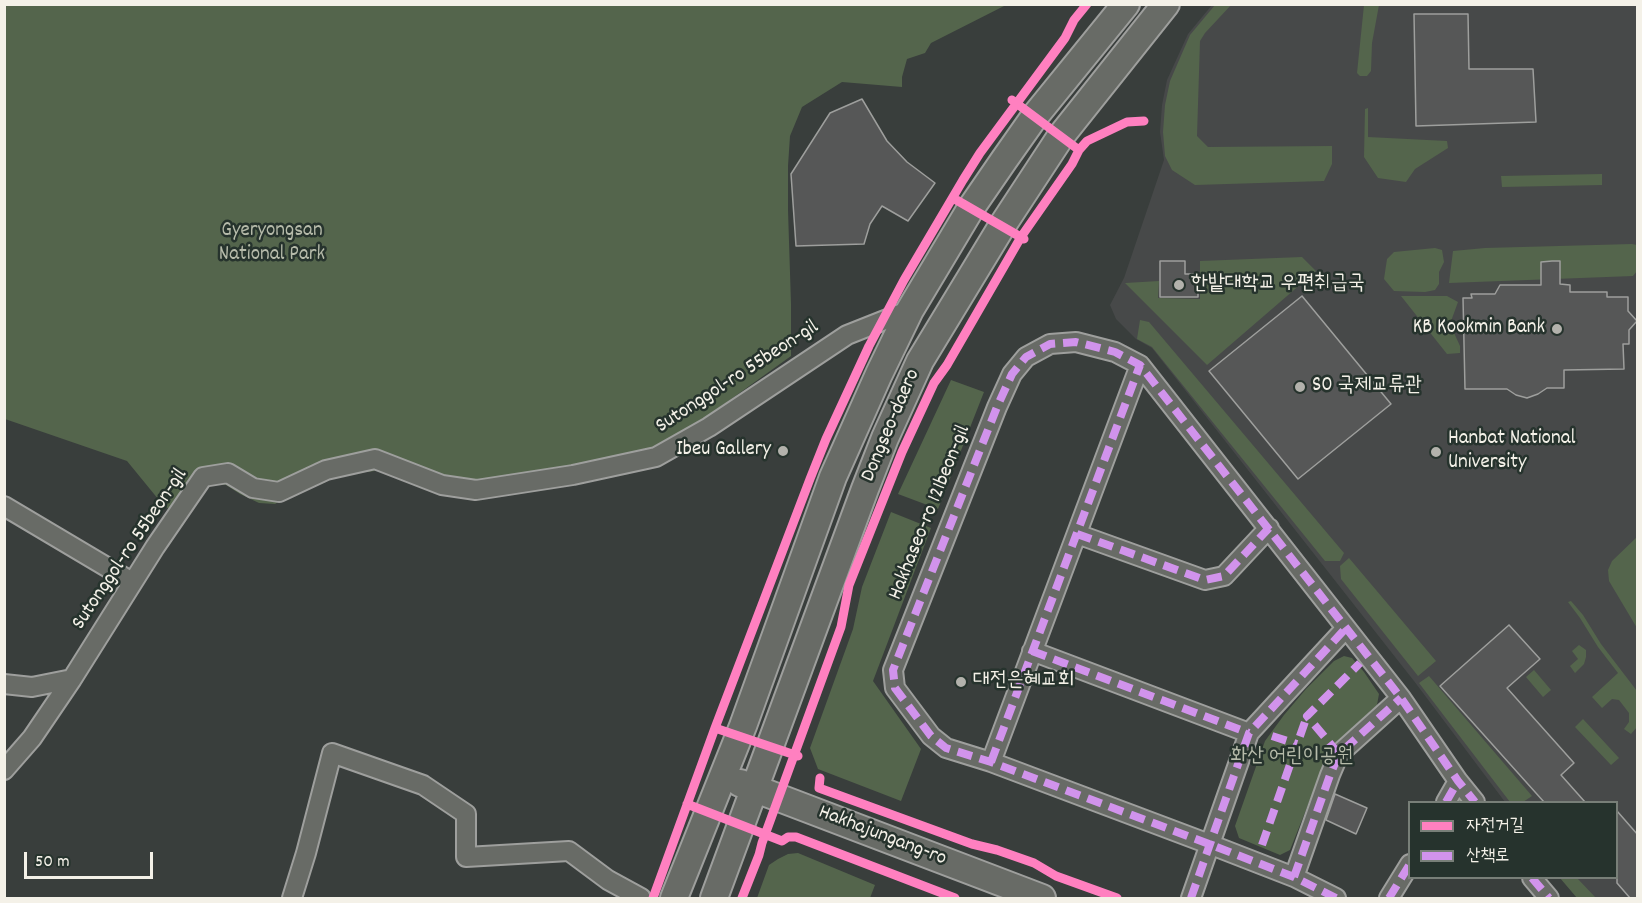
<!DOCTYPE html>
<html>
<head>
<meta charset="utf-8">
<style>
	body { margin:0 }
	#map { position:relative; width:1642px; height:903px; overflow:hidden; background:#393e3c; font-family:Dekko,"Poor Story",sans-serif }
	canvas { display:block }
	.frame { position:absolute; inset:0; border:6px solid #f4f1e8; pointer-events:none }
	.legend { position:absolute; left:1408px; top:801px; width:210px; height:78px; box-sizing:border-box; background:#26332d; border:2px solid #787f78; margin:0; padding:8px 10px; list-style:none; font-size:18px; color:#f4f1e8 }
	.legend li { display:flex; align-items:center; gap:12px; height:30px }
	.legend b { width:30px; border:2px solid #787f78 }
	.scale { position:absolute; left:24px; top:852px; width:129px; height:27px; box-sizing:border-box; border:3px solid #f4f1e8; border-top:0; padding-left:8px; font-size:18px; line-height:21px; white-space:nowrap; color:#f4f1e8; -webkit-text-stroke:4px #26332d; paint-order:stroke }
</style>
</head>
<body>
<div id="map">
<canvas width="1642" height="903"></canvas>
<div class="frame"></div>
<ul class="legend">
<li><b style="height:8px;background:#ff80c0"></b>자전거길</li>
<li><b style="height:8px;background:#d193ec"></b>산책로</li>
</ul>
<div class="scale">50 m</div>
</div>
<script>
const context = document.querySelector('canvas').getContext('2d');
context.lineJoin = 'round';
function fillPath(path, color) { context.fillStyle = color; context.fill(path, 'evenodd'); }
const toPath = rows => new Path2D(rows.map(r => 'M' + r).join(''));
function strokePath(path, color, width, dash) { context.strokeStyle = color; context.lineWidth = width; context.lineCap = dash ? 'butt' : 'round'; context.setLineDash(dash || []); context.stroke(path); }
function drawText(font, color, halo, rows, align = 'center') {
  context.font = font + ' Dekko,"Poor Story",sans-serif'; context.lineWidth = 5; context.setLineDash([]); context.textBaseline = 'middle'; context.strokeStyle = halo; context.fillStyle = color; for (const [text, x, y, turn = 0] of rows) {
    context.save(); context.translate(x, y); context.rotate((+turn || 0) * Math.PI / 180); context.textAlign = isNaN(turn) ? turn : align; if (halo) context.strokeText(text, 0, 0); context.fillText(text, 0, 0); context.restore();
  }
}
fillPath(toPath([
	[1212,5,1637,5,1637,898,1581,898,1563,878,1616,878,1616,802,1505,802,1414,681,1152,348,1136,339,1116,319,1110,305,1124,278,1164,160,1160,132,1162,105,1167,80,1188,34]
]), '#474949');
fillPath(toPath([
	[1232,4,1205,33,1200,41,1197,136,1208,147,1332,146,1332,164,1324,181,1195,185,1172,170,1165,156,1163,132,1165,105,1170,81,1190,35,1215,5],
	[5,5,1006,5,931,43,925,53,907,59,902,77,902,87,842,82,802,107,790,136,788,166,788,210,791,304,791,356,688,430,653,451,476,484,441,480,408,466,368,472,351,472,312,483,275,504,259,503,240,494,226,485,215,484,200,490,179,516,163,505,127,461,5,419],
	[1364,5,1379,5,1372,43,1371,71,1367,76,1360,76,1357,73],
	[1368,108,1368,137,1447,141,1448,148,1415,169,1406,182,1378,178,1364,157,1365,109],
	[1602,174,1602,185,1502,187,1501,176],
	[1632,244,1637,245,1637,271,1633,276,1449,283,1453,251,1485,248],
	[1435,248,1442,250,1444,262,1439,272,1439,284,1435,290,1425,292,1394,291,1384,279,1387,259,1394,252],
	[1302,257,1316,271,1207,365,1125,283,1159,281,1158,298,1200,299,1200,261],
	[1401,296,1447,296,1458,302,1450,324,1460,346,1460,353,1447,354],
	[1140,320,1149,322,1344,553,1340,561,1325,561,1152,347,1137,339],
	[951,380,984,392,938,509,898,494],
	[891,512,931,528,873,681,921,749,901,801,818,769,810,748,853,629,862,587],
	[1637,537,1637,628,1609,581,1608,570,1612,561],
	[1349,558,1436,661,1418,676,1341,579,1340,566],
	[1571,601,1583,615,1601,644,1637,691,1637,727,1631,734,1624,729,1629,722,1629,713,1619,700,1612,699,1602,708,1592,697,1618,673,1598,647,1580,618,1568,602],
	[1579,645,1586,650,1586,657,1584,664,1575,673,1570,666,1578,659,1572,651],
	[1344,656,1352,658,1364,672,1379,694,1377,705,1331,747,1290,850,1280,855,1239,838,1235,826,1265,741,1284,715,1306,689,1334,661],
	[1534,670,1551,690,1543,697,1526,677],
	[1429,676,1532,796,1523,802,1510,802,1419,683],
	[1583,719,1619,758,1611,765,1575,727],
	[798,853,875,885,870,898,757,898,769,865,778,859,788,854],
	[1560,878,1577,878,1596,898,1577,898]
]), '#54654c');
const building = toPath([
	[1414,14,1468,14,1469,69,1533,69,1536,122,1416,126,1414,14],
	[862,99,887,141,907,162,935,183,908,221,882,206,870,224,864,244,796,246,791,174,830,113,862,99],
	[1160,261,1185,261,1185,274,1198,274,1198,297,1160,297,1160,261],
	[1552,261,1560,261,1560,284,1570,285,1570,292,1607,292,1607,297,1628,297,1628,311,1637,321,1629,330,1629,344,1623,344,1624,369,1564,370,1564,388,1547,388,1538,394,1527,398,1516,395,1507,389,1465,389,1463,298,1472,298,1471,294,1495,294,1500,285,1541,285,1541,262,1552,261],
	[1302,296,1391,404,1298,479,1209,371,1302,296],
	[1509,625,1540,659,1507,688,1574,763,1561,775,1585,802,1544,802,1440,686,1509,625],
	[1335,794,1367,808,1356,834,1326,820,1335,794],
	[1617,811,1638,835,1638,898,1630,898,1617,883,1617,811]
]);
fillPath(building, '#565757');
strokePath(building, '#9e9f9d', 1.5);
const street = toPath([
	[4,506,132,582],
	[1077,534,1205,580,1224,576,1269,528],
	[1032,651,1249,733],
	[4,684,32,687,72,679],
	[991,762,1140,365],
	[4,770,32,738,72,679,155,547,203,477,228,473,253,488,279,492,326,470,375,459,442,485,476,490,573,475,656,457,709,427,847,335,910,310],
	[1446,802,1458,781],
	[1294,877,1330,775,1339,754,1401,698],
	[1532,878,1549,898],
	[292,898,306,853,332,753,423,785,466,814,466,857,569,851,608,880,641,898],
	[1191,898,1249,733,1346,628],
	[1336,898,1294,877,1209,844,991,762,946,748,931,736,895,688,893,670,997,407,1012,374,1026,357,1050,344,1076,342,1115,352,1140,365,1401,698,1458,781,1475,802],
	[1389,898,1410,864]
]);
const secondary = toPath([
	[740,783,1042,898],
	[674,898,743,726,833,477,879,374,910,310,971,208,1004,160,1035,116,1126,4],
	[714,898,865,489,885,438,920,361,1002,226,1061,136,1166,4]
]);
strokePath(street, '#9e9f9d', 22);
strokePath(secondary, '#9e9f9d', 30);
strokePath(street, '#686b66', 18);
strokePath(secondary, '#686b66', 26);
strokePath(toPath([
	[1077,534,1205,580,1224,576,1269,528],
	[1032,651,1249,733],
	[1272,736,1297,744],
	[1339,754,1307,716,1360,663],
	[991,762,1140,365],
	[1446,802,1458,781],
	[1262,845,1307,716],
	[1294,877,1330,775,1339,754,1401,698],
	[1532,878,1549,898],
	[1191,898,1249,733,1346,628],
	[1336,898,1294,877,1209,844,991,762,946,748,931,736,895,688,893,670,997,407,1012,374,1026,357,1050,344,1076,342,1115,352,1140,365,1401,698,1458,781,1475,802],
	[1389,898,1410,864]
]), '#d193ec', 8, [15, 8]);
strokePath(toPath([
	[1012,100,1079,150],
	[953,198,1024,239],
	[715,728,798,756],
	[820,778,819,788,972,844,997,850,1034,863,1056,876,1117,898],
	[687,804,782,841,788,837,796,837,955,898],
	[653,898,715,728,810,479,826,439,869,346,904,280,963,180,980,153,1065,38,1074,20,1087,4],
	[742,898,759,855,762,843,841,627,849,585,902,452,934,383,947,365,1021,237,1072,164,1079,150,1087,141,1127,122,1144,121]
]), '#ff80c0', 9);
for (const [x, y, r, color] of [
	[1179,285,6,"#b3b2ac"],
	[1557,329,6,"#b3b2ac"],
	[1300,387,6,"#b3b2ac"],
	[783,451,6,"#b3b2ac"],
	[1436,452,6,"#b3b2ac"],
	[961,682,6,"#b3b2ac"]
]) { const dot = new Path2D(); dot.arc(x, y, r, 0, 2 * Math.PI); context.fillStyle = color; context.fill(dot); strokePath(dot, '#26332d', 2); }
drawText('21px', '#b6bbaa', '#26332d', [
	["Gyeryongsan",272,232],
	["National Park",272,256],
	["화산 어린이공원",1292,758]
]);
drawText('21px', '#f4f1e8', '#26332d', [
	["한밭대학교 우편취급국",1191,285],
	["KB Kookmin Bank",1545,329,"right"],
	["S0 국제교류관",1312,387],
	["Hanbat National",1448,440],
	["University",1448,464],
	["Ibeu Gallery",771,451,"right"],
	["대전은혜교회",973,682]
], 'left');
drawText('21px', '#f4f1e8', '#26332d', [
	["Sutonggol-ro 55beon-gil",738,378,-33],
	["Dongseo-daero",892,426,-67],
	["Hakhaseo-ro 121beon-gil",931,513,-68],
	["Sutonggol-ro 55beon-gil",131,550,-56],
	["Hakhajungang-ro",882,837,21]
]);
</script>
</body>
</html>
